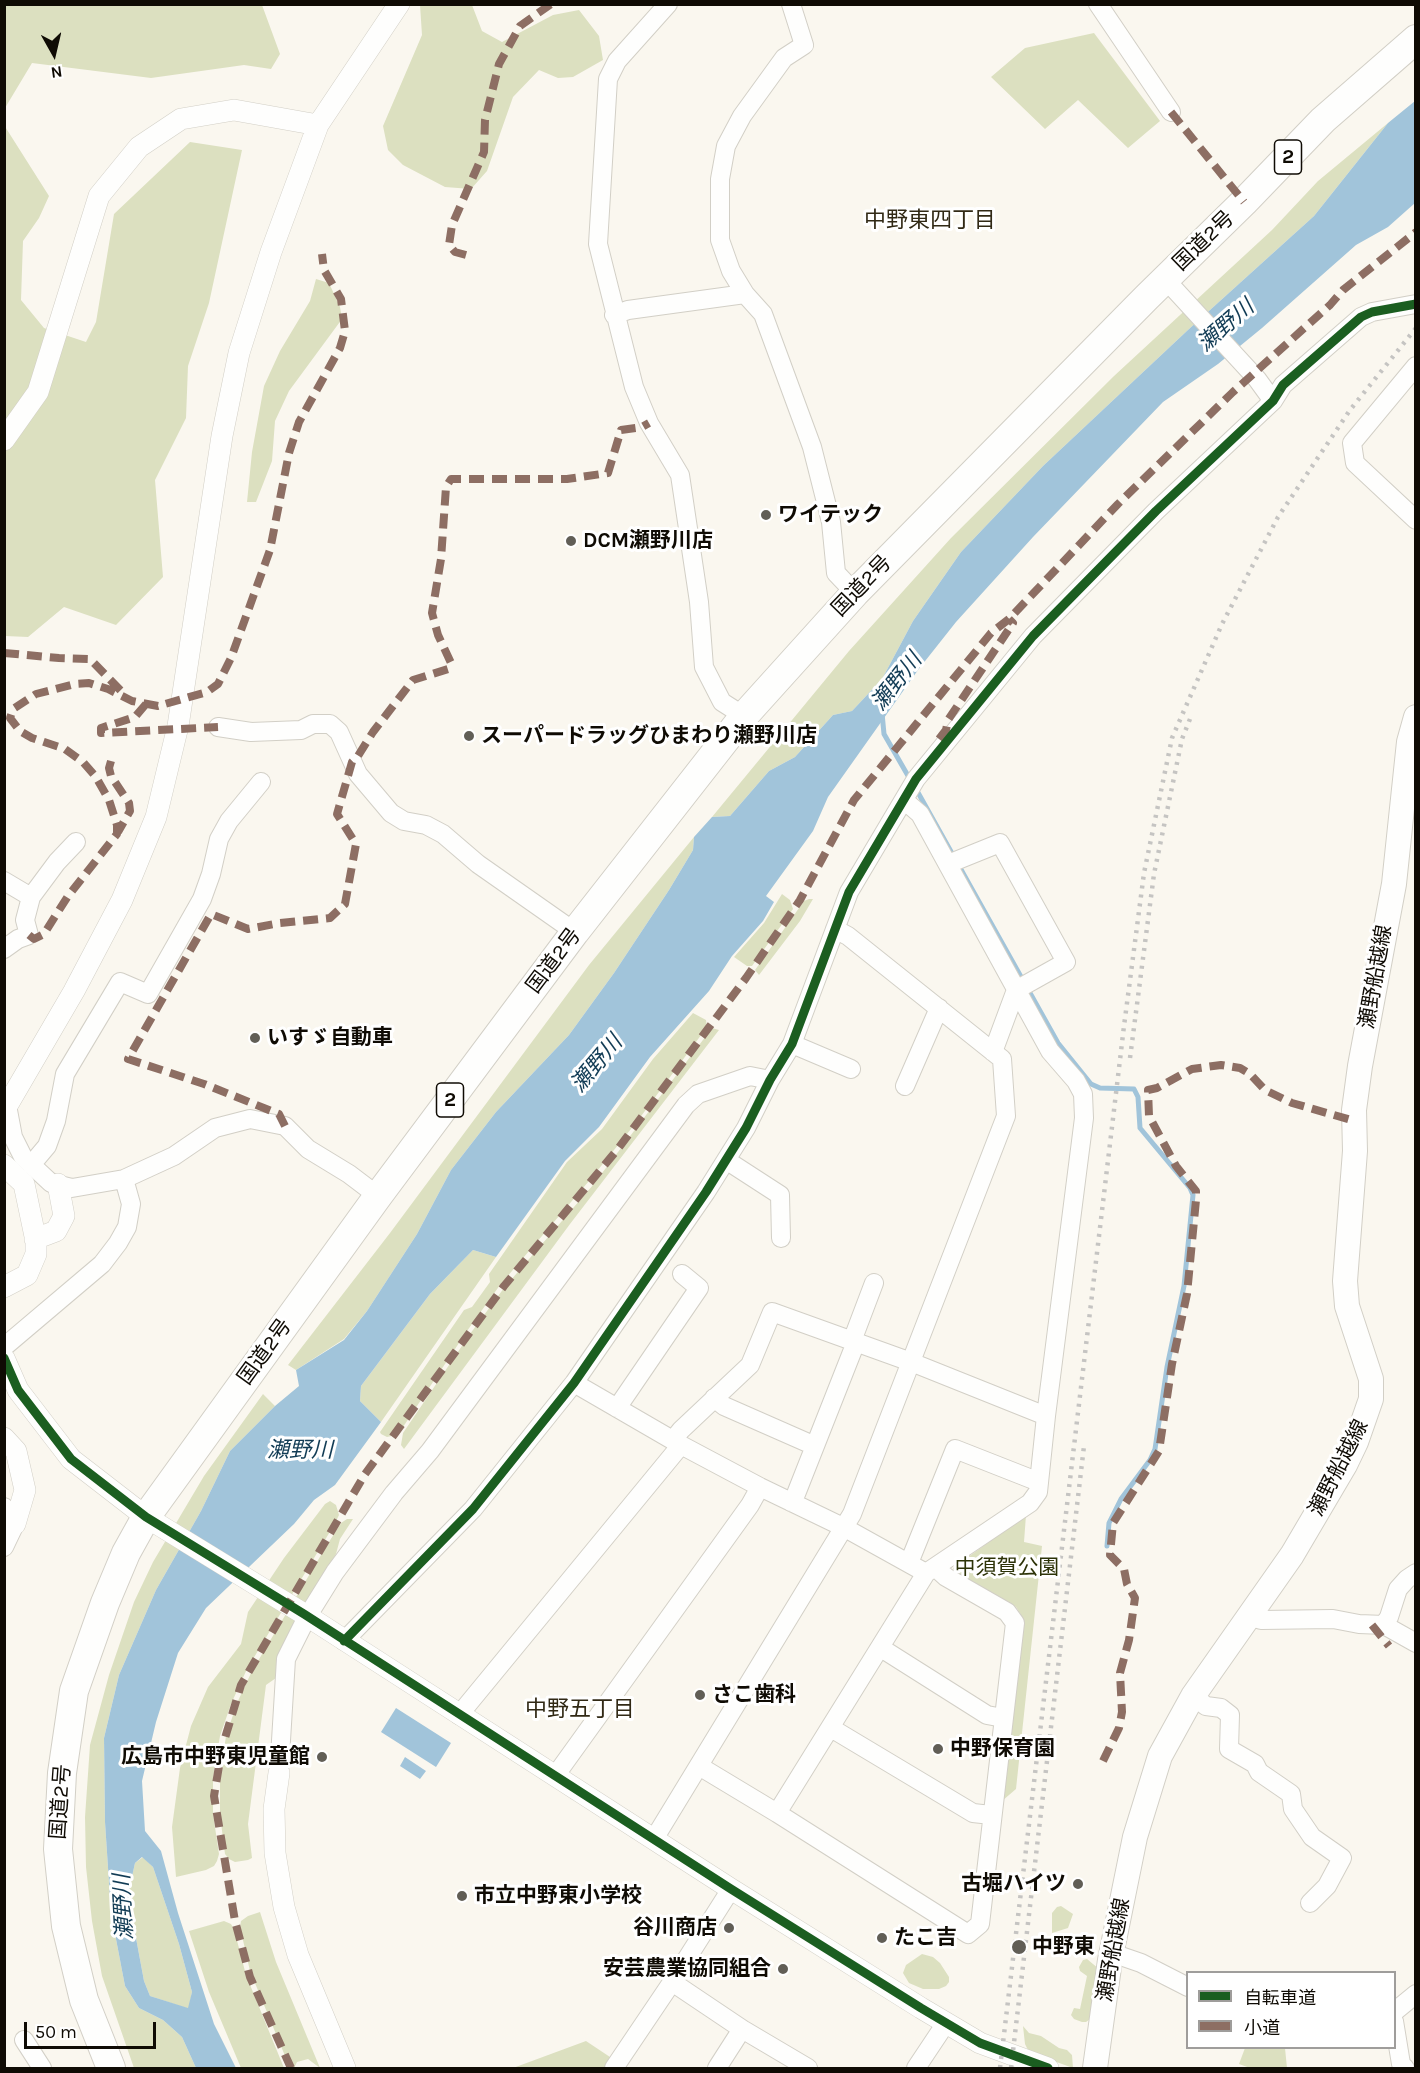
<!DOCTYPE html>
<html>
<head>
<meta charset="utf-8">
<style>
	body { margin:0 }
	#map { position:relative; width:1420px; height:2073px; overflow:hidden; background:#faf7ef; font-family:Karla,"Noto Sans JP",sans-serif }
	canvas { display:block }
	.frame { position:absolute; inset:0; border:6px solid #0f0b04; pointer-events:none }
	.legend { position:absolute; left:1186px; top:1971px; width:210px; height:78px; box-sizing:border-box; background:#fff; border:2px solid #9f9d9b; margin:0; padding:8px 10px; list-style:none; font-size:18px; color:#0f0b04 }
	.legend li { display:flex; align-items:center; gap:12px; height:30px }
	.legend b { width:30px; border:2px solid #9f9d9b }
	.north { position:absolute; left:24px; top:24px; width:60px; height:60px; -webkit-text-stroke:4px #fff; paint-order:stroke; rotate:172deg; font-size:16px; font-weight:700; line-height:24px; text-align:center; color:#0f0b04 }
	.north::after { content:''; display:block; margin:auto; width:21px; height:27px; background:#0f0b04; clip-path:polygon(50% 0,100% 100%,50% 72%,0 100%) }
	.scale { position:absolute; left:24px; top:2022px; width:132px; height:27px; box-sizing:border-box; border:3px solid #0f0b04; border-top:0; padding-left:8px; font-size:18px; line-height:21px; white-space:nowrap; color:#0f0b04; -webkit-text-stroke:4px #fff; paint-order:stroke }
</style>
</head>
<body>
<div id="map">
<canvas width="1420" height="2073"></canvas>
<div class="frame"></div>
<ul class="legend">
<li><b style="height:8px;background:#1b5e20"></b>自転車道</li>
<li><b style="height:8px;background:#8d6e63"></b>小道</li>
</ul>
<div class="north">N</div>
<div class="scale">50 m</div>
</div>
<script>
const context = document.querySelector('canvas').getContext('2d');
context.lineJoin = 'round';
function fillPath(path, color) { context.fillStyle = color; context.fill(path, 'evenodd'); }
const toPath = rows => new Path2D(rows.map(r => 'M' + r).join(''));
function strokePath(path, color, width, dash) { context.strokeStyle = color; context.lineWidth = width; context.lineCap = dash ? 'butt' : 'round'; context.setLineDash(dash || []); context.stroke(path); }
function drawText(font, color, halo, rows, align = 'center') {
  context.font = font + ' Karla,"Noto Sans JP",sans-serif'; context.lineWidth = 6; context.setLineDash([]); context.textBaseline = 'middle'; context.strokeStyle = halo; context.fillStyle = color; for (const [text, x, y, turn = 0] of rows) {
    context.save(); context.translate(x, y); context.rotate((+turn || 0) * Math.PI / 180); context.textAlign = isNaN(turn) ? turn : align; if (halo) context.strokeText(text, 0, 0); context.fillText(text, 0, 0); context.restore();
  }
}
fillPath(toPath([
	[5,4,262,5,280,54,271,69,244,65,151,78,32,63,5,108],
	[420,5,472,5,482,31,502,42,553,15,579,10,599,36,603,60,573,77,558,78,539,70,513,97,487,171,471,189,445,187,403,165,388,150,383,126,422,35],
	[1094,33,1160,121,1128,148,1078,100,1045,129,991,77,1025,48],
	[1388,123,1314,216,1189,329,1043,466,961,552,913,621,882,679,852,711,833,715,795,757,769,771,730,816,712,817,849,651,951,538,1114,376,1272,230,1318,181],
	[4,125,49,196,39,218,23,241,21,300,44,328,86,342,96,322,114,214,190,142,242,150,209,303,188,366,186,418,155,480,163,577,116,625,64,607,28,637,5,636],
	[316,279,329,283,340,307,342,319,289,391,275,421,272,461,256,502,247,502,252,452,264,386,280,351,310,301],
	[694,837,693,850,669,890,614,973,569,1035,496,1112,451,1170,417,1234,367,1311,344,1339,296,1370,288,1365,390,1233,589,965],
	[782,894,790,900,793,909,752,966,747,966,734,957,764,923],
	[809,899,813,899,800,921,759,975,755,970,804,901],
	[693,1013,706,1020,707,1027,639,1119,589,1181,500,1285,467,1331,401,1430,396,1435,387,1437,381,1434,380,1432,464,1310,472,1307,490,1282,489,1274,567,1162,602,1129,653,1059],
	[712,1028,719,1030,570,1224,404,1449,401,1445,403,1433,470,1334,504,1288,593,1185],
	[473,1250,496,1257,381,1422,360,1401,361,1386,430,1294],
	[263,1394,275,1406,230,1451,201,1511,156,1590,119,1675,104,1738,105,1822,111,1913,125,1986,139,2008,163,2020,182,2037,196,2068,134,2068,102,1976,92,1921,86,1867,85,1817,90,1745,109,1675,134,1602,153,1562,204,1476],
	[330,1501,336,1505,339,1515,334,1525,247,1669,231,1704,220,1736,213,1778,213,1814,219,1854,217,1861,214,1866,206,1870,176,1877,172,1827,180,1768,191,1726,208,1687,241,1644,248,1612,284,1558,325,1504],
	[1026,1515,1024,1542,1042,1546,1016,1789,1002,1801,1023,1628,1021,1615,1016,1607,954,1575,953,1568],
	[347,1519,353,1519,340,1539,336,1554,289,1637,279,1658,276,1678,266,1685,248,1824,252,1858,248,1860,235,1862,229,1859,225,1854,220,1815,220,1777,226,1736,237,1703,252,1671,327,1545,341,1523],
	[143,1857,153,1867,179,1944,192,1992,189,2009,150,1996,144,1981,128,1895,135,1863],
	[1061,1906,1073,1914,1068,1928,1052,1933,1052,1913,1057,1907],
	[260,1912,276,1962,320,2068,308,2059,297,2062,294,2068,290,2068,250,1971,240,1927,241,1921,248,1916],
	[224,1921,231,1924,234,1929,246,1975,284,2068,241,2068,209,1992,189,1931],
	[922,1954,933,1957,940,1963,949,1977,949,1982,946,1986,939,1989,923,1989,909,1983,903,1973,906,1965],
	[1087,1959,1099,1969,1093,2017,1086,2022,1082,2022,1074,2019,1071,2015,1074,2008,1080,2009,1087,1976,1080,1971,1079,1967,1083,1960],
	[1023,2026,1029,2033,1041,2036,1059,2048,1067,2050,1072,2055,1073,2068,1029,2052,1025,2044],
	[586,2041,613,2059,607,2068,513,2068],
	[1245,2048,1285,2048,1287,2068,1250,2068,1239,2064]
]), '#dce0c0');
fillPath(toPath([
	[1415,101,1415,203,1388,227,1356,245,1262,328,1218,364,1163,402,1033,537,956,622,918,670,828,797,813,831,766,896,774,902,763,921,732,956,709,991,650,1057,599,1127,565,1161,496,1257,473,1250,430,1294,361,1386,360,1401,381,1422,335,1485,314,1500,294,1524,206,1608,178,1653,156,1722,142,1781,145,1831,161,1851,178,1913,214,2024,236,2068,196,2068,182,2037,163,2020,139,2008,125,1986,111,1913,105,1822,104,1738,119,1675,156,1590,201,1511,230,1451,275,1406,299,1386,296,1370,344,1340,367,1311,417,1234,451,1170,496,1112,569,1035,614,973,669,890,693,850,694,837,712,817,730,816,769,771,795,757,833,715,852,711,882,679,913,621,961,552,1043,466,1189,329,1314,216,1388,123],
	[142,1857,153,1867,179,1944,192,1992,188,2008,150,1996,144,1981,128,1895,135,1863],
	[396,1708,451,1743,436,1767,381,1732],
	[405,1757,426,1771,420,1779,400,1766]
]), '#a1c4da');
strokePath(toPath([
	[882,713,884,734,911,781],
	[916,789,1058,1043,1091,1084,1100,1088,1134,1089,1138,1097,1140,1128,1190,1188,1193,1195,1184,1286,1167,1367,1155,1449,1150,1460,1121,1499,1109,1523,1107,1546]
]), '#a1c4da', 5);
const minor = toPath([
	[668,4,617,61,608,79,598,244,634,387,649,423,680,475,699,602,704,667,722,702,744,716],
	[791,4,804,45,784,58,742,116,726,146,720,179,720,240,731,271,745,294,763,314,812,447,831,522,836,573,855,593],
	[1098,4,1171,112],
	[1165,279,1257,379,1273,401],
	[614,315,628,310,745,294],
	[1416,366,1352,443,1355,463,1416,520],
	[218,727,251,732,301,730,313,724,330,724,339,732,358,774,391,813,404,821,426,825,443,834,478,864,575,932],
	[948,864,1000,843,1066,962,1016,990,993,1052],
	[4,881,31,897],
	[4,949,18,939,29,935,25,920,31,897,57,862,76,842],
	[792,1044,851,1069],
	[905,1086,939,1008],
	[4,1103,7,1105,13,1137,23,1157,51,1183,72,1188,124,1179,174,1156,215,1128,250,1119,285,1126,308,1149,349,1174,378,1196],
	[726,1160,780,1195,781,1238],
	[31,1165,47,1146,56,1121,65,1074,120,982,148,994,202,899,211,874,219,839,229,821,261,782],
	[852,1341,874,1283],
	[4,1347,102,1264,118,1243,127,1227,131,1204,124,1179],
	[574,1383,681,1445,760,1487,845,1528,926,1573],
	[714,1398,724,1406,815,1446],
	[617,1408,699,1288,682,1274],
	[673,1440,681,1430,750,1365,772,1312,911,1362,1046,1416],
	[791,1502,796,1494,856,1342],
	[4,1507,15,1524,4,1547],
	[909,1563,955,1449,1039,1482],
	[1248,1616,1261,1620,1333,1619,1359,1624,1384,1625,1416,1643],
	[1384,1625,1389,1617,1398,1589,1407,1579,1416,1573],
	[344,1641,473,1509,574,1383,706,1192,746,1128,770,1080,792,1044,849,892,916,779,1033,636,1156,511,1273,401,1283,385,1361,317,1372,312,1416,304],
	[881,1648,987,1715,1003,1718],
	[1193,1696,1206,1706,1221,1708,1230,1715,1229,1749,1255,1764,1259,1772,1291,1794,1293,1809,1312,1837,1342,1858,1327,1886,1310,1903],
	[459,1715,681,1445],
	[831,1728,973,1813,991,1815],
	[699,1766,777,1813,968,1934,980,1924,1015,1623,1007,1612,946,1577,935,1567],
	[279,1773,286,1659,307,1617,335,1572,394,1493,430,1451,686,1105,698,1094,750,1076,770,1080],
	[555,1776,750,1505,760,1487],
	[777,1813,926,1573,1030,1503,1038,1492,1046,1416,1084,1118,1083,1094,1076,1081,1050,1051,920,814,905,801],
	[654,1839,852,1514,1006,1116,1002,1059,848,936,835,929],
	[1112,1953,1141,1963,1188,1987],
	[672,1982,742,2029,808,2068],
	[1394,2012,1416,1994],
	[1394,2021,1401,2064,1405,2068],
	[24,2040,42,2068],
	[614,2068,672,1982,731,1889],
	[717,2068,742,2029],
	[916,2068,946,2023]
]);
const tertiary = toPath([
	[4,440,38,392,99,196,139,147,181,119,234,110,318,125],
	[4,1111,74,991,122,900,156,817,178,726,222,436,239,353,271,252,318,125,399,4],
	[4,1165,24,1184,36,1241,36,1254,27,1275,4,1287],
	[35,1239,56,1231,64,1216,58,1184],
	[4,1358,18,1390,71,1459,146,1517,304,1614,731,1889,921,2008,980,2043,1048,2068],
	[4,1438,16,1451,25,1490,15,1524],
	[279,1773,274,1809,275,1853,284,1907,298,1955,345,2068]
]);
const secondary = toPath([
	[1095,2068,1110,1960,1135,1837,1160,1756,1193,1696,1292,1555,1345,1465,1356,1442,1371,1399,1371,1379,1347,1306,1345,1281,1355,1151,1354,1110,1360,1066,1394,884,1409,742,1416,717]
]);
const trunk = toPath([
	[111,2068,84,2000,66,1926,58,1849,62,1773,74,1691,105,1603,126,1553,146,1517,378,1196,575,932,744,716,855,593,1147,297,1244,202,1323,120,1416,39]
]);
strokePath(minor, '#d2cfc6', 20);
strokePath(tertiary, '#d2cfc6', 22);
strokePath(secondary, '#d2cfc6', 26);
strokePath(trunk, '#d2cfc6', 30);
strokePath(minor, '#fefefd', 18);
strokePath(tertiary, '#fefefd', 21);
strokePath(secondary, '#fefefd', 24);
strokePath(trunk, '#fefefd', 28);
strokePath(toPath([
	[1130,1058,1154,874,1182,739,1192,714],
	[1000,2068,1124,1026,1144,873,1172,738,1222,624,1278,517,1350,410,1416,328],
	[1011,2068,1084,1446]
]), '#c5c4c2', 4.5, [3, 6]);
strokePath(toPath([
	[1171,112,1244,202],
	[466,255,455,252,449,245,452,225,484,152,485,120,499,64,520,26,551,4],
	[4,653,59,658,90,659,124,694],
	[146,704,135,717,101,728,101,733,218,727],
	[939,739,946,730,948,720,1013,623,1009,619],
	[111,761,109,768,111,776,129,803,130,811,118,832],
	[29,935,34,939,44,934,68,896,117,834,117,825,109,800,96,777,83,762,65,749,32,738,20,731,10,718,13,709,36,694,75,684,89,683,108,689,132,701,158,706,207,692,218,684,231,658,270,550,289,453,299,422,340,348,345,331,341,299,324,270,322,254],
	[285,1126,279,1114,204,1084,128,1059,211,914,248,929,280,923,330,918,345,904,356,844,337,814,352,762,358,756,373,732,413,680,448,669,451,663,438,635,432,613,441,559,446,487,451,479,567,479,608,473,621,430,642,427,649,423],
	[1372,1625,1389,1646],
	[1103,1761,1119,1728,1122,1712,1120,1673,1129,1640,1135,1598,1127,1584,1124,1569,1110,1555,1113,1523,1159,1451,1172,1364,1187,1294,1196,1200,1196,1191,1176,1166,1149,1116,1148,1090,1157,1088,1192,1069,1221,1065,1240,1068,1250,1074,1265,1090,1292,1103,1355,1121],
	[291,2068,250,1977,235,1921,214,1796,222,1748,241,1685,365,1474,504,1286,617,1150,746,978,800,900,854,800,991,633,1009,619,1118,504,1233,392,1330,305,1343,290,1416,232]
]), '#8d6e63', 8, [15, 8]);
strokePath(toPath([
	[4,1358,18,1390,71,1459,146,1517,304,1614,731,1889,921,2008,980,2043,1048,2068],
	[344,1641,473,1509,574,1383,706,1192,746,1128,770,1080,792,1044,849,892,916,779,1033,636,1156,511,1273,401,1283,385,1361,317,1372,312,1416,304]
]), '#1b5e20', 9);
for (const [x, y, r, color] of [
	[766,515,6,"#615e56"],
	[571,541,6,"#615e56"],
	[469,736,6,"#615e56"],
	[255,1038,6,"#615e56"],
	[700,1695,6,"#615e56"],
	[938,1749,6,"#615e56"],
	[322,1757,6,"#615e56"],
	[1078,1884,6,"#615e56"],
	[462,1896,6,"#615e56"],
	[729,1928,6,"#615e56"],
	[882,1938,6,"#615e56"],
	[1019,1947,8,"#615e56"],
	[783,1969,6,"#615e56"]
]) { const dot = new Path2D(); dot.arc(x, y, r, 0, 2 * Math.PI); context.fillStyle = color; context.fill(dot); strokePath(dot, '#fff', 2); }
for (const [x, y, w] of [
	[1288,157,27],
	[450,1100,27]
]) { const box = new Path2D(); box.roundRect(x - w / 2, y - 17, w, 34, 4.5); context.fillStyle = '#fff'; context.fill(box); strokePath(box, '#0f0b04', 1.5); }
drawText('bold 20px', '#0f0b04', null, [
	["2",1288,157],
	["2",450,1100]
]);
drawText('21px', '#0f0b04', '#fff', [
	["国道2号",1204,241,-44],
	["国道2号",862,586,-46],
	["国道2号",554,961,-53],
	["瀬野船越線",1376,977,-80],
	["国道2号",265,1352,-54],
	["瀬野船越線",1339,1468,-63],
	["国道2号",61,1802,-86],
	["瀬野船越線",1114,1950,-80]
]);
drawText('bold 21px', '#0f0b04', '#fff', [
	["ワイテック",778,515],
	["DCM瀬野川店",583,541],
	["スーパードラッグひまわり瀬野川店",481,736],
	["いすゞ自動車",267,1038],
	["さこ歯科",712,1695],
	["中野保育園",950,1749],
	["広島市中野東児童館",310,1757,"right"],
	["古堀ハイツ",1066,1884,"right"],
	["市立中野東小学校",474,1896],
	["谷川商店",717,1928,"right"],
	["たこ吉",894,1938],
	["中野東",1032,1947],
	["安芸農業協同組合",771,1969,"right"]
], 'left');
drawText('21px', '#2d3308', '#fff', [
	["中須賀公園",1007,1568]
]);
drawText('22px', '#312915', '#fff', [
	["中野東四丁目",930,221],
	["中野五丁目",580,1710]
]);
drawText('italic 22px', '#123c55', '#fff', [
	["瀬野川",1226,326,-41],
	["瀬野川",897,682,-52],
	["瀬野川",597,1064,-50],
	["瀬野川",300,1451],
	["瀬野川",124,1907,-93]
]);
</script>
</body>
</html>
